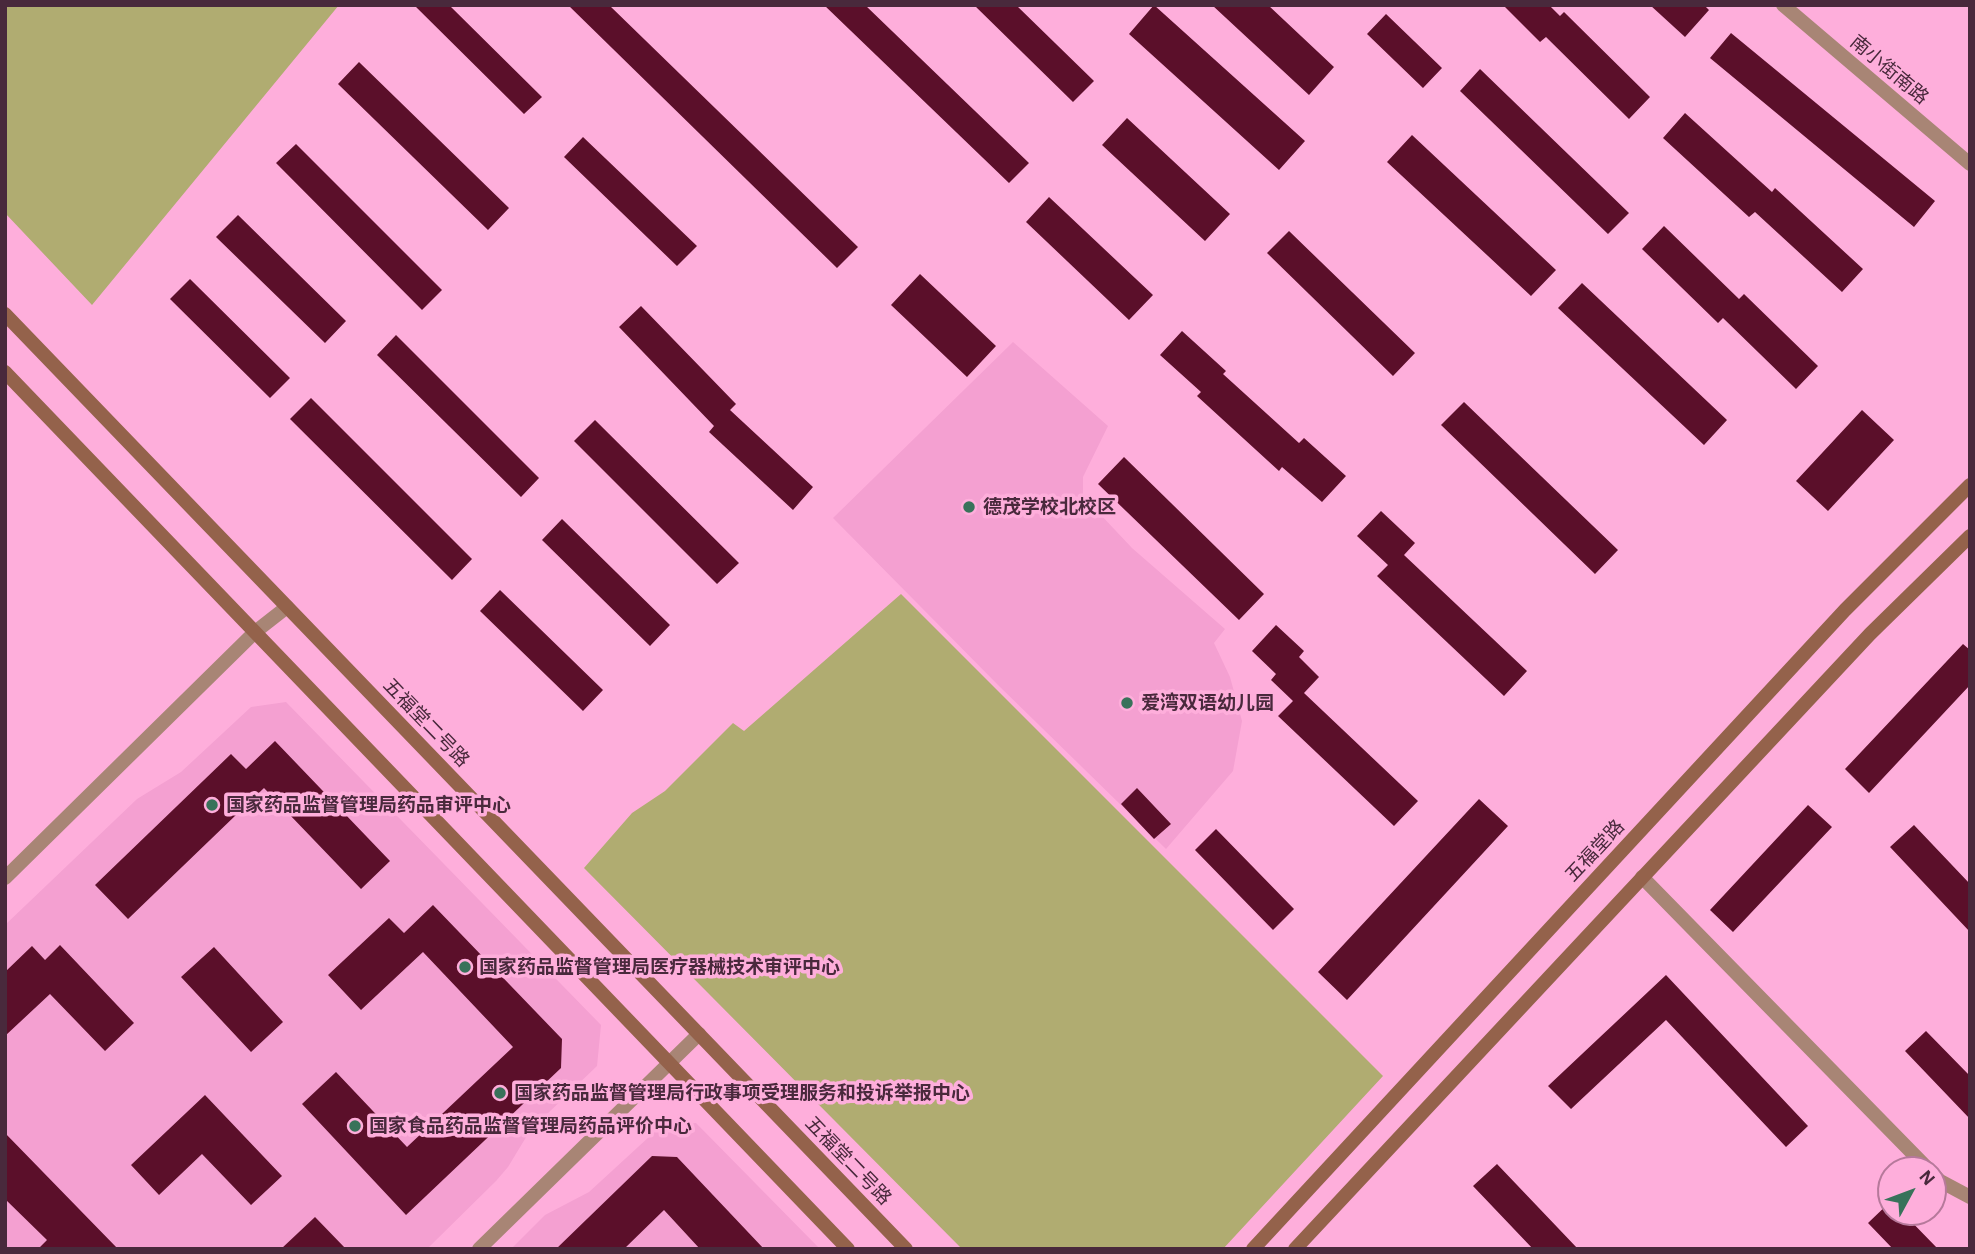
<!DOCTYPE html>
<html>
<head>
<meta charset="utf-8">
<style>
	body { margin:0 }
	#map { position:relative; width:1975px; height:1254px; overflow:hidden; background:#feaedb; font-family:"Alegreya Sans",sans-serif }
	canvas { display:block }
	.frame { position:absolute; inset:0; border:7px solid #49293c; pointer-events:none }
	.north { position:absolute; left:1877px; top:1156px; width:70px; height:70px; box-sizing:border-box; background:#feaedb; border:2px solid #b6799b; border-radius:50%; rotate:49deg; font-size:19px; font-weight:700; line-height:28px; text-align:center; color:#49293c }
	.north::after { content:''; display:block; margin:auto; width:24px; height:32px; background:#38725a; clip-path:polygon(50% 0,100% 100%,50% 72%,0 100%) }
</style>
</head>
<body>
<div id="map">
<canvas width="1975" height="1254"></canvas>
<div class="frame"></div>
<div class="north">N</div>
</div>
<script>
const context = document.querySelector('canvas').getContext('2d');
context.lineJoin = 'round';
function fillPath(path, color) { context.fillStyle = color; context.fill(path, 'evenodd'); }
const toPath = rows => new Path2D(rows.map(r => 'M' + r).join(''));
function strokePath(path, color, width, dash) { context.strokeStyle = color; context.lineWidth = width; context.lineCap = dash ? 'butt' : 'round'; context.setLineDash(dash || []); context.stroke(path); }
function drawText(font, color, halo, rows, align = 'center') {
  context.font = font + ' "Alegreya Sans","Noto Sans SC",sans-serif'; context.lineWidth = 7; context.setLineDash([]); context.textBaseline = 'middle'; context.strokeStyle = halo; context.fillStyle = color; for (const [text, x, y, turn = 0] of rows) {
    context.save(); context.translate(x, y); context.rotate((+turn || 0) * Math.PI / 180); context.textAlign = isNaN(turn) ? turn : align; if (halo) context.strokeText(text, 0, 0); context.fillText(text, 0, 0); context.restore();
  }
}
fillPath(toPath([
	[1013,342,1108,426,1083,477,1083,496,1132,548,1225,629,1214,643,1230,677,1242,721,1233,771,1166,849,998,685,833,518],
	[286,702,601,1025,597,1066,544,1117,528,1134,508,1167,496,1181,427,1249,5,1249,5,925,137,799,181,772,251,707],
	[696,1123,820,1249,511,1249,545,1215,589,1192,662,1125]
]), '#f4a0d1');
fillPath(toPath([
	[5,5,339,5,92,305,5,213],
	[901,594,1383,1076,1223,1249,962,1249,584,868,632,813,665,791,733,723,744,731]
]), '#b0ac71');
fillPath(toPath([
	[414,5,449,5,542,97,524,114],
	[568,5,609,5,858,247,837,268],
	[824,5,865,5,1029,163,1009,183],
	[974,5,1016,5,1094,81,1073,102],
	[1154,5,1305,141,1279,170,1129,34],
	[1212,5,1268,5,1334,67,1309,95],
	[1503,5,1549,5,1560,16,1564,12,1650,97,1629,119,1546,37,1540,42],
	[1650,5,1704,5,1709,10,1685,37],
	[1386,14,1442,68,1423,88,1367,34],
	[1731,33,1935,201,1914,227,1710,58],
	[359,62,509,208,488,230,338,84],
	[1480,69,1629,213,1608,234,1460,91],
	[1685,113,1772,192,1775,188,1863,269,1842,292,1755,212,1749,217,1663,138],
	[1127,118,1230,214,1205,241,1102,145],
	[1412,135,1556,270,1531,296,1387,162],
	[583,137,697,246,677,266,564,157],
	[296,144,442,290,422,310,276,163],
	[1049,197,1153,295,1129,320,1026,222],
	[238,215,346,321,325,343,216,237],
	[1664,226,1739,299,1744,294,1818,366,1796,389,1723,318,1718,323,1642,249],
	[1289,231,1415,353,1393,376,1267,253],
	[920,274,996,346,967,377,891,305],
	[190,279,290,378,270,398,170,299],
	[1582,283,1727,420,1704,445,1558,308],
	[641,306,736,404,730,410,813,487,793,510,709,432,714,426,619,327],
	[1182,331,1226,371,1223,374,1299,443,1304,438,1346,476,1322,502,1282,467,1279,471,1197,396,1201,392,1160,355],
	[396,335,539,478,521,497,377,355],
	[311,398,472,559,452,580,290,419],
	[1464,402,1618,550,1595,574,1441,425],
	[1862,410,1894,440,1828,511,1796,481],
	[595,420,739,563,717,584,574,441],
	[1124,457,1264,594,1239,620,1098,484],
	[1381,511,1415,543,1404,555,1527,671,1504,696,1377,576,1388,565,1357,536],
	[562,519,670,625,650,646,542,540],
	[500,590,603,690,583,711,480,611],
	[1276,625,1304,651,1299,657,1319,677,1304,693,1418,801,1394,826,1278,716,1293,701,1271,680,1276,674,1252,651],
	[1963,644,1970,650,1970,685,1869,793,1845,769],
	[275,741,390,861,361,889,264,788,128,919,95,885,231,754,246,769],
	[1137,788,1171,824,1154,839,1121,804],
	[1479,799,1508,826,1347,1000,1318,972],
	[1808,805,1832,827,1733,932,1710,910],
	[1914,825,1970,884,1970,932,1890,847],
	[1216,829,1294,909,1273,930,1195,850],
	[433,905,562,1039,561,1068,406,1215,302,1104,336,1072,407,1147,513,1047,423,952,361,1010,328,975,389,918,404,933],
	[60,945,134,1023,105,1051,50,994,5,1036,5,972,32,946,45,960],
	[214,947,283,1022,251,1052,181,977],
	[1666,975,1808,1126,1786,1147,1666,1020,1571,1109,1548,1086],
	[1926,1031,1970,1076,1970,1119,1905,1051],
	[205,1095,282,1176,251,1205,202,1154,159,1195,131,1165],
	[5,1133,79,1209,118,1249,38,1249,47,1240,5,1199],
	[652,1156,677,1157,764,1249,700,1249,664,1210,624,1249,556,1249],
	[1497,1164,1578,1249,1533,1249,1473,1186],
	[1891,1201,1891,1212,1902,1212,1938,1249,1893,1249,1868,1223],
	[315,1217,346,1249,281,1249]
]), '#5b0f2a');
strokePath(toPath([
	[1783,5,1970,164],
	[1642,877,1929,1170],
	[1933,1174,1940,1181,1970,1197]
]), '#a88575', 14);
strokePath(toPath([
	[5,878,255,632,287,607],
	[479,1249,699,1034]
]), '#a88575', 14);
strokePath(toPath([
	[5,314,906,1249],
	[5,372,848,1249],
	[1253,1249,1845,610,1970,485],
	[1295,1249,1870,634,1970,536]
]), '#94624b', 14);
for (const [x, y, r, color] of [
	[969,507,7,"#38725a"],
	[1127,703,7,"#38725a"],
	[212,805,7,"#38725a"],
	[465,967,7,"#38725a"],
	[500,1093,7,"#38725a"],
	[355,1126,7,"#38725a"]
]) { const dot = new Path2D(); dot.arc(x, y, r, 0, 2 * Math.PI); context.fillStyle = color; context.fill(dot); strokePath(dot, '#feaedb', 2.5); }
drawText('19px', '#49293c', '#feaedb', [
	["南小街南路",1889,70,40],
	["五福堂二号路",426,723,46],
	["五福堂路",1595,851,-47],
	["五福堂二号路",848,1161,46]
]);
drawText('bold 19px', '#49293c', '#feaedb', [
	["德茂学校北校区",983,507],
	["爱湾双语幼儿园",1141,703],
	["国家药品监督管理局药品审评中心",226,805],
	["国家药品监督管理局医疗器械技术审评中心",479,967],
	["国家药品监督管理局行政事项受理服务和投诉举报中心",514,1093],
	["国家食品药品监督管理局药品评价中心",369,1126]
], 'left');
</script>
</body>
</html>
